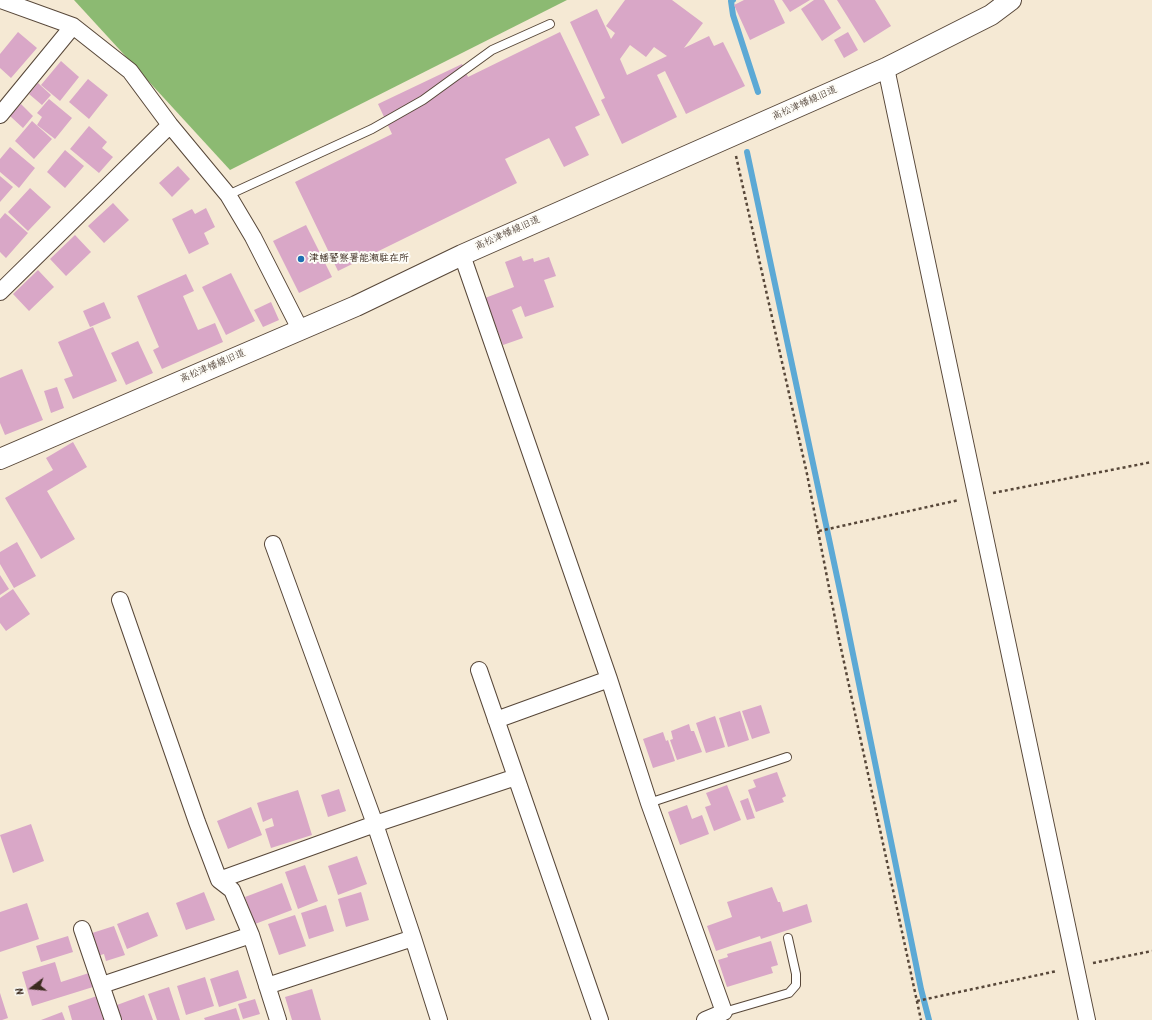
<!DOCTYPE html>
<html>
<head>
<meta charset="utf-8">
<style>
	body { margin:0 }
	#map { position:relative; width:1152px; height:1020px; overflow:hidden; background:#f5e9d4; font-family:Kalam,sans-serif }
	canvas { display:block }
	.north { position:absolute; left:12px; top:968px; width:40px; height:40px; -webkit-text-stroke:3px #fdfcf7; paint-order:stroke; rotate:254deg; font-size:11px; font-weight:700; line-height:16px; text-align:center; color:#3b2a1e }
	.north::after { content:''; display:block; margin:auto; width:14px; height:18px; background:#3b2a1e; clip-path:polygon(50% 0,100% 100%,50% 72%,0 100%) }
</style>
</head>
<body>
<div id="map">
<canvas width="1152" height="1020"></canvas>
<div class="north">N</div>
</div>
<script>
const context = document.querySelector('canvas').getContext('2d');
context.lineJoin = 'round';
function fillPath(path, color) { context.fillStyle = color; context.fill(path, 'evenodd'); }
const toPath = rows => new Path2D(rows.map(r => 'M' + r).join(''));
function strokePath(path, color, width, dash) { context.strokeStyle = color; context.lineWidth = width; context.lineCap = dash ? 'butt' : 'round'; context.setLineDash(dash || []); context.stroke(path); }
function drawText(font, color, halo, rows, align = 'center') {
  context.font = font + ' Kalam,"Klee One",sans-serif'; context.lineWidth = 4; context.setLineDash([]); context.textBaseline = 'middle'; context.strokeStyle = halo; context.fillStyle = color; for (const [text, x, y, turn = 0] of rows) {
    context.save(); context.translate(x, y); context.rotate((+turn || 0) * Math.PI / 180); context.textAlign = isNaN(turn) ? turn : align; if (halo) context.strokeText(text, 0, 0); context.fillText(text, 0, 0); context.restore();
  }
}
fillPath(toPath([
	[74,0,567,0,230,170]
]), '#8cba72');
strokePath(toPath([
	[733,0,731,1,733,15,758,92],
	[747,152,843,605,921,989,929,1020]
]), '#5ca9d5', 6);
fillPath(toPath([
	[625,0,672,0,703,23,684,48,709,36,714,46,723,42,745,86,686,114,665,71,657,75,677,117,622,144,601,100,605,98,570,22,597,9,611,39,615,33,606,26],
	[630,45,646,57,654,47,667,56,627,75,620,59],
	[744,0,774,0,785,23,750,40,734,5],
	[782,0,810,0,790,12],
	[814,0,824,0,841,28,822,41,801,9],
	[837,0,875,0,891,26,864,43],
	[18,32,37,48,11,78,0,68,0,54],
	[560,32,600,115,575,127,589,155,564,167,549,138,505,159,517,183,338,271,295,182,392,134,378,104,462,64,468,77],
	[848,32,858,50,844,58,834,40],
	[61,61,79,77,60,101,41,85],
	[88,79,108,95,89,119,69,102],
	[38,83,51,95,42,105,29,94],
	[49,99,72,118,55,139,37,125,42,117,37,113],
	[21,104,33,116,23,128,10,116],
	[32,121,52,139,34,159,15,141],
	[89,126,107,142,102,148,113,157,99,173,70,149],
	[10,147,35,168,19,188,0,172,0,159],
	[65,150,84,166,65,188,47,172],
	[178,166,190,179,172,197,159,183],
	[0,176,13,187,0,202],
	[30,188,51,207,28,231,8,212],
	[113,203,129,220,104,243,88,226],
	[206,208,215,227,204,233,209,244,189,254,172,219,192,209,195,214],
	[5,213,28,233,6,258,0,252,0,219],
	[306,225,332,277,299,293,273,241],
	[75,235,91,252,66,276,50,259],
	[521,256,523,261,533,258,534,262,549,257,556,276,544,280,554,307,525,317,521,306,512,310,523,338,503,345,485,298,514,287,505,262],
	[38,270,54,287,29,311,13,294],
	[231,273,255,321,226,335,202,287],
	[186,274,194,291,183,296,198,330,215,323,223,342,162,369,153,350,159,347,137,296],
	[104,302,111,318,90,327,83,311],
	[271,302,279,320,263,327,254,310],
	[93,327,117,381,73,399,64,379,73,376,58,342],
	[138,341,153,373,126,385,111,353],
	[22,369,43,420,5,435,0,423,0,378],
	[57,387,64,408,51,413,44,391],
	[73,442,87,467,47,491,75,539,41,559,5,498,53,470,46,458],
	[17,542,36,576,14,588,0,564,0,552],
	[0,575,9,589,0,595],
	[13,589,30,614,6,631,0,623,0,598],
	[761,705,770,733,752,739,742,711],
	[740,711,749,740,728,747,719,718],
	[715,716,725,747,706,753,696,723],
	[689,724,691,731,694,731,702,752,677,760,670,740,673,739,671,731],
	[663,732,666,741,668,740,675,761,653,768,643,739],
	[777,772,786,796,782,798,784,802,756,812,748,790,756,787,753,780],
	[727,785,741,820,714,831,705,807,711,805,706,793],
	[339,789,346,811,328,817,321,795],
	[298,790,312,835,271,848,265,829,274,826,272,818,263,822,257,803],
	[748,798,755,818,747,820,740,801],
	[687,805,692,819,702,815,709,834,680,845,668,812],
	[251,807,262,835,228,849,217,821],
	[31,824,44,861,13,873,0,835],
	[357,856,367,884,338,895,328,866],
	[305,865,318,901,298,909,285,872],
	[282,883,292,910,255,924,245,897],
	[772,887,778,902,780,902,783,912,807,904,812,922,761,939,760,936,716,951,707,926,732,917,727,902],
	[204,892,215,920,186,930,176,903],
	[361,892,369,920,346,927,338,899],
	[27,903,39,939,0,952,0,912],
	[326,905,334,931,309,939,301,913],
	[148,912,158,936,127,949,117,924],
	[295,915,306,946,279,955,268,924],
	[114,926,125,955,106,961,104,954,97,956,89,934],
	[68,936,73,952,41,962,36,946],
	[771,941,778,965,771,967,773,973,727,987,718,960,728,957,727,954],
	[55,962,61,982,89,973,93,987,32,1006,22,972],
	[238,970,247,998,219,1007,210,979],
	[205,977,214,1006,186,1015,177,986],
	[169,987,180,1020,157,1020,148,994],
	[312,989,321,1020,292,1020,285,997],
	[0,993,8,1018,2,1020,0,1020],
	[144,995,153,1020,122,1020,117,1005],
	[97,996,105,1020,72,1020,68,1006],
	[255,999,260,1014,243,1019,238,1004],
	[236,1008,240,1020,205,1020,204,1018],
	[62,1012,65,1020,41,1020]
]), '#d9a7c7');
const service = toPath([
	[228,195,372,129,423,100,492,50,550,24],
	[649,803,787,757],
	[724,1012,789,993,796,985,796,974,788,938]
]);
const minor = toPath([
	[1,0,73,26,130,71,170,125,228,195,253,237,300,329],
	[886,68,1087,1020],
	[0,115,73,26],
	[462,255,609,679,649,803,724,1012,705,1020],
	[0,292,170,125],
	[273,544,375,824,413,938,439,1020],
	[120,600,197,822,219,880,232,890,251,935,278,1020],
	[479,670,600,1020],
	[496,720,609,679],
	[219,880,375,824,516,777],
	[82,929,113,1020],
	[102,985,251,935],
	[267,986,413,938]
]);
const tertiary = toPath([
	[0,459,356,306,462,255,886,68,991,15,1011,0]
]);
strokePath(service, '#574739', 10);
strokePath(minor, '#574739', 18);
strokePath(tertiary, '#574739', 22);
strokePath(toPath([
	[736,156,807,474,839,639,921,1020],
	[993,493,1152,462],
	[819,531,959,500],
	[1093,963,1152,951],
	[917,1001,1057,971]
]), '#574739', 2.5, [3, 3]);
strokePath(service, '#fff', 8);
strokePath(minor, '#fff', 16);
strokePath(tertiary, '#fff', 20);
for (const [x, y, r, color] of [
	[301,259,4,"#1f6fb2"]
]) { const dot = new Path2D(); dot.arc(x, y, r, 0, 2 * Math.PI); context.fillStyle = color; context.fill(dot); strokePath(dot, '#fdfcf7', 1.5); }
drawText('10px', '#3b2a1e', '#fdfcf7', [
	["高松津幡線旧道",805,104,-24],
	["高松津幡線旧道",508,234,-24],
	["高松津幡線旧道",213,367,-23]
]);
drawText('bold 10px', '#3b2a1e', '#fdfcf7', [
	["津幡警察署能瀬駐在所",309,259]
], 'left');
</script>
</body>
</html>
